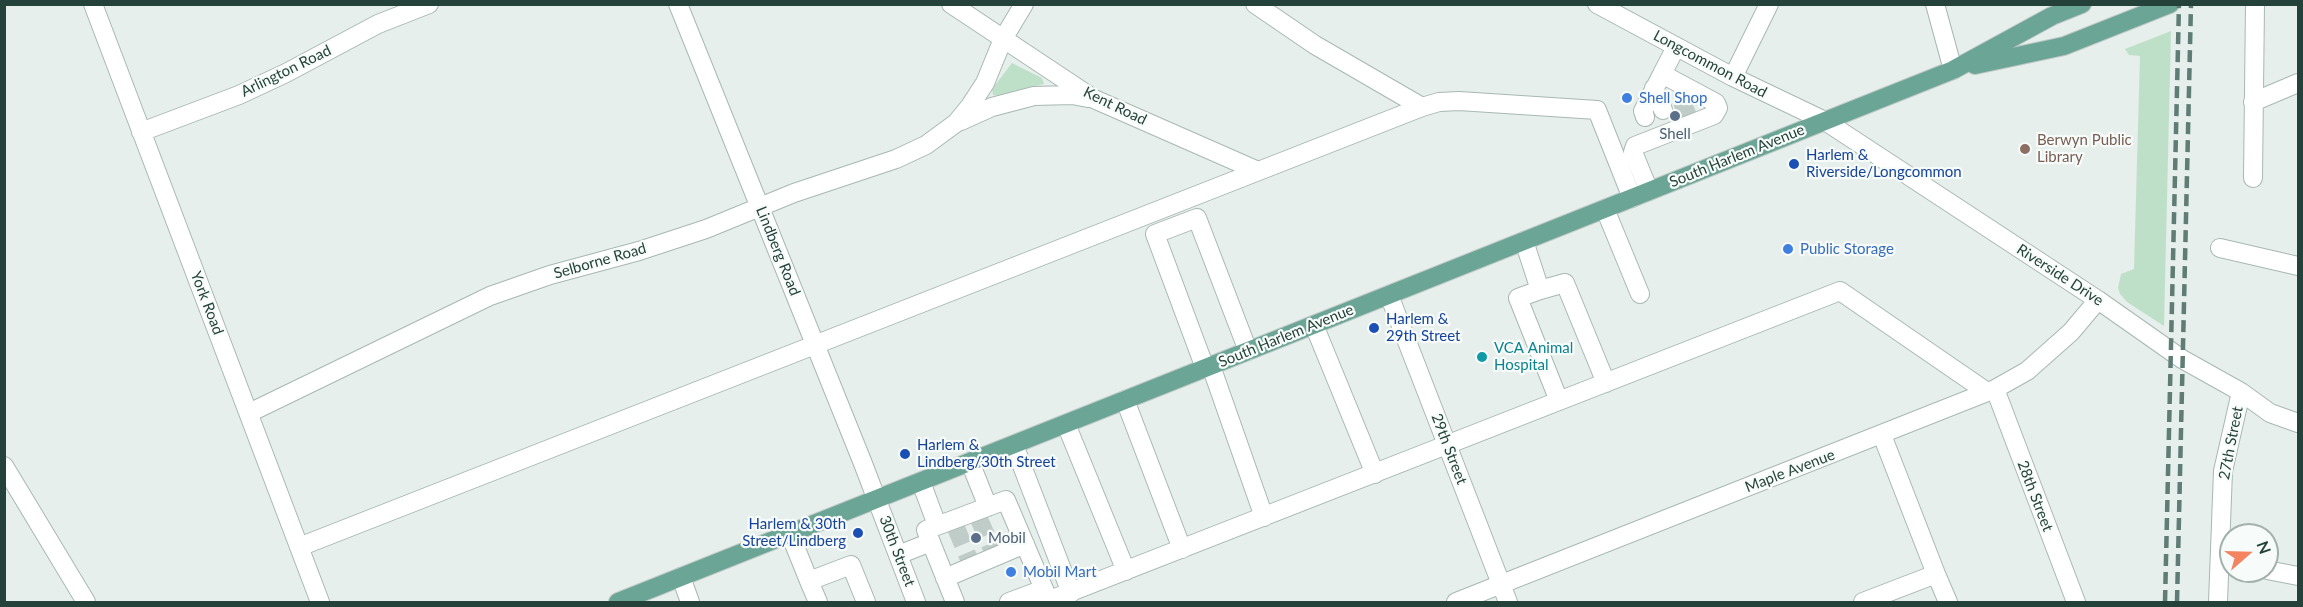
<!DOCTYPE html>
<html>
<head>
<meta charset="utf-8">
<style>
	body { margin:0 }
	#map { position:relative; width:2303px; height:607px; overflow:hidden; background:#e6efeb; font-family:Lato,sans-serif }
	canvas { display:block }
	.frame { position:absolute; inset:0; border:6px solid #24423a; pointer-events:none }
	.north { position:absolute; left:2219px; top:523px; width:60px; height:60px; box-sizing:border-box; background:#f7fbf9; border:2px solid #a3b1ad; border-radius:50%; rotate:70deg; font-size:16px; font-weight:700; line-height:24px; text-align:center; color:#24423a }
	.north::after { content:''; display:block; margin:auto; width:21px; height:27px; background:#f4845f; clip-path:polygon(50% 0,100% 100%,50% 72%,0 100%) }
</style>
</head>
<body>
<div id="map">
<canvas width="2303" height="607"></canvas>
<div class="frame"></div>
<div class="north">N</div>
</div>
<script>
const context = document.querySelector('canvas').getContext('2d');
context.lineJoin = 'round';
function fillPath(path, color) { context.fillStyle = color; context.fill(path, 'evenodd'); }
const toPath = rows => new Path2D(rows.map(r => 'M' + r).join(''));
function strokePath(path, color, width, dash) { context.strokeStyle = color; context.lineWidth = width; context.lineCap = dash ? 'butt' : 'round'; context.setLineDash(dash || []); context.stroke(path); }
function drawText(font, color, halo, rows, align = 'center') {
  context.font = font + ' Lato,sans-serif'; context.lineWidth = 4.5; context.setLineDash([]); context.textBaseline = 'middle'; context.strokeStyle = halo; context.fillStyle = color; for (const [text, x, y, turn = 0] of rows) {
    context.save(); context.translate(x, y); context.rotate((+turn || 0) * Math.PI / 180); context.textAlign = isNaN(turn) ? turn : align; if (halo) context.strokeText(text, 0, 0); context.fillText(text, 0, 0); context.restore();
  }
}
fillPath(toPath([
	[2171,31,2164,326,2127,302,2120,294,2118,288,2121,274,2134,269,2140,56,2129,55,2125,49],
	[1012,63,1042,78,1044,84,1014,91,1002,96,993,95,992,89]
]), '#bfe0c8');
strokePath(toPath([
	[1682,102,1690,121],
	[979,519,992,549],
	[956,528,969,559]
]), '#bfccc8', 18, [18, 9]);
const minor = toPath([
	[93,4,320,602],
	[678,4,862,461,916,602],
	[951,4,1094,99,1258,171],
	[1255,4,1315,45,1422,107],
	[1597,4,1733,77,1825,121,2098,300,2182,359,2241,392,2270,413,2298,423],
	[1935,4,1953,70],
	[1733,77,1769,4],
	[1654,88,1663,110],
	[2253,102,2298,83],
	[1645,117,1643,111,1662,74],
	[961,121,992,107,1034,96,1072,95,1088,98],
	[141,132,239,95,286,73,378,24,429,4],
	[2253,178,2255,4],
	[1649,191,1633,152,1635,146,1714,115,1718,108,1716,103,1662,74,1676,47],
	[1605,209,1640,294],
	[1524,241,1540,290,1565,283,1606,383],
	[2220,248,2298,266],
	[1540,290,1518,298,1559,401],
	[1389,295,1508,602],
	[1314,325,1375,474],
	[1211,366,1264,517],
	[1205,368,1155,234,1197,218,1248,351],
	[1995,389,2076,602],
	[1125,400,1182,549],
	[249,413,490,296,550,275,639,251,706,229,794,193,896,159,926,145,956,123,970,106,985,83,1003,39,1024,4],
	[1066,424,1126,571],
	[1014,445,1071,593],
	[970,462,988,507],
	[4,466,86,602],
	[921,482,937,525],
	[790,534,809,581,851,565,866,602],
	[299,547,1422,107,1439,102,1459,101,1597,110,1632,198],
	[898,555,931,542],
	[2267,570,2298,576],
	[1936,574,1948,602],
	[681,577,690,602],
	[945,578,1025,544],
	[809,581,818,602],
	[955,602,926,530,1006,500,1049,601],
	[1009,602,1044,589],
	[1045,602,1840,291,1987,392],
	[1456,602,1995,389,2027,371,2071,332,2098,300],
	[1863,602,1936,574,1882,435],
	[2218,602,2223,471,2241,392]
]);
const major = toPath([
	[1975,65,2064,46,2170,4],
	[618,602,1953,70,2052,16,2082,4]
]);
strokePath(minor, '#a8b8b2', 20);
strokePath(major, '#c2cac8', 20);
strokePath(minor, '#fff', 18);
strokePath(major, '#6aa596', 18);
strokePath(toPath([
	[2165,602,2179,4],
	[2177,602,2191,4]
]), '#5f7d75', 4.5, [12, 6]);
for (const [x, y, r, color] of [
	[1627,98,6,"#3f7fe0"],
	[1675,116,6,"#5c6f8a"],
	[2025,149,6,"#8d6e63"],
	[1794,164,6,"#1a4fb4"],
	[1788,249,6,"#3f7fe0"],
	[1374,328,6,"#1a4fb4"],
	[1482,357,6,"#0f9aa8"],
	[905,454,6,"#1a4fb4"],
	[858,533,6,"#1a4fb4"],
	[976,538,6,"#5c6f8a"],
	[1011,572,6,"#3f7fe0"]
]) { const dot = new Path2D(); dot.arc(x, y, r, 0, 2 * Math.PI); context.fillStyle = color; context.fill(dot); strokePath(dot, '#f7fbf9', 2); }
drawText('15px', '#24423a', '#f7fbf9', [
	["Longcommon Road",1710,64,28],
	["Arlington Road",286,71,-26],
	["Kent Road",1115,106,26],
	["South Harlem Avenue",1737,156,-22],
	["Lindberg Road",778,251,68],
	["Selborne Road",600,261,-16],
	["Riverside Drive",2060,275,33],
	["York Road",207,303,69],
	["South Harlem Avenue",1286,336,-22],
	["27th Street",2231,443,-79],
	["29th Street",1449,449,69],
	["Maple Avenue",1790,471,-21],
	["28th Street",2035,496,69],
	["30th Street",897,551,69]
]);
drawText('15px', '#366cbe', '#f7fbf9', [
	["Shell Shop",1639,98],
	["Public Storage",1800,249],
	["Mobil Mart",1023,572]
], 'left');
drawText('15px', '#4e5e75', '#f7fbf9', [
	["Shell",1675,134],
	["Mobil",988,538,"left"]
]);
drawText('15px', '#785e54', '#f7fbf9', [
	["Berwyn Public",2037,140],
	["Library",2037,157]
], 'left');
drawText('15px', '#164399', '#f7fbf9', [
	["Harlem &",1806,155],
	["Riverside/Longcommon",1806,172],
	["Harlem &",1386,319],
	["29th Street",1386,336],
	["Harlem &",917,445],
	["Lindberg/30th Street",917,462],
	["Harlem & 30th",846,524,"right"],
	["Street/Lindberg",846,541,"right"]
], 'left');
drawText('15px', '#0d838f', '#f7fbf9', [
	["VCA Animal",1494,348],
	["Hospital",1494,365]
], 'left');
</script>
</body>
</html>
